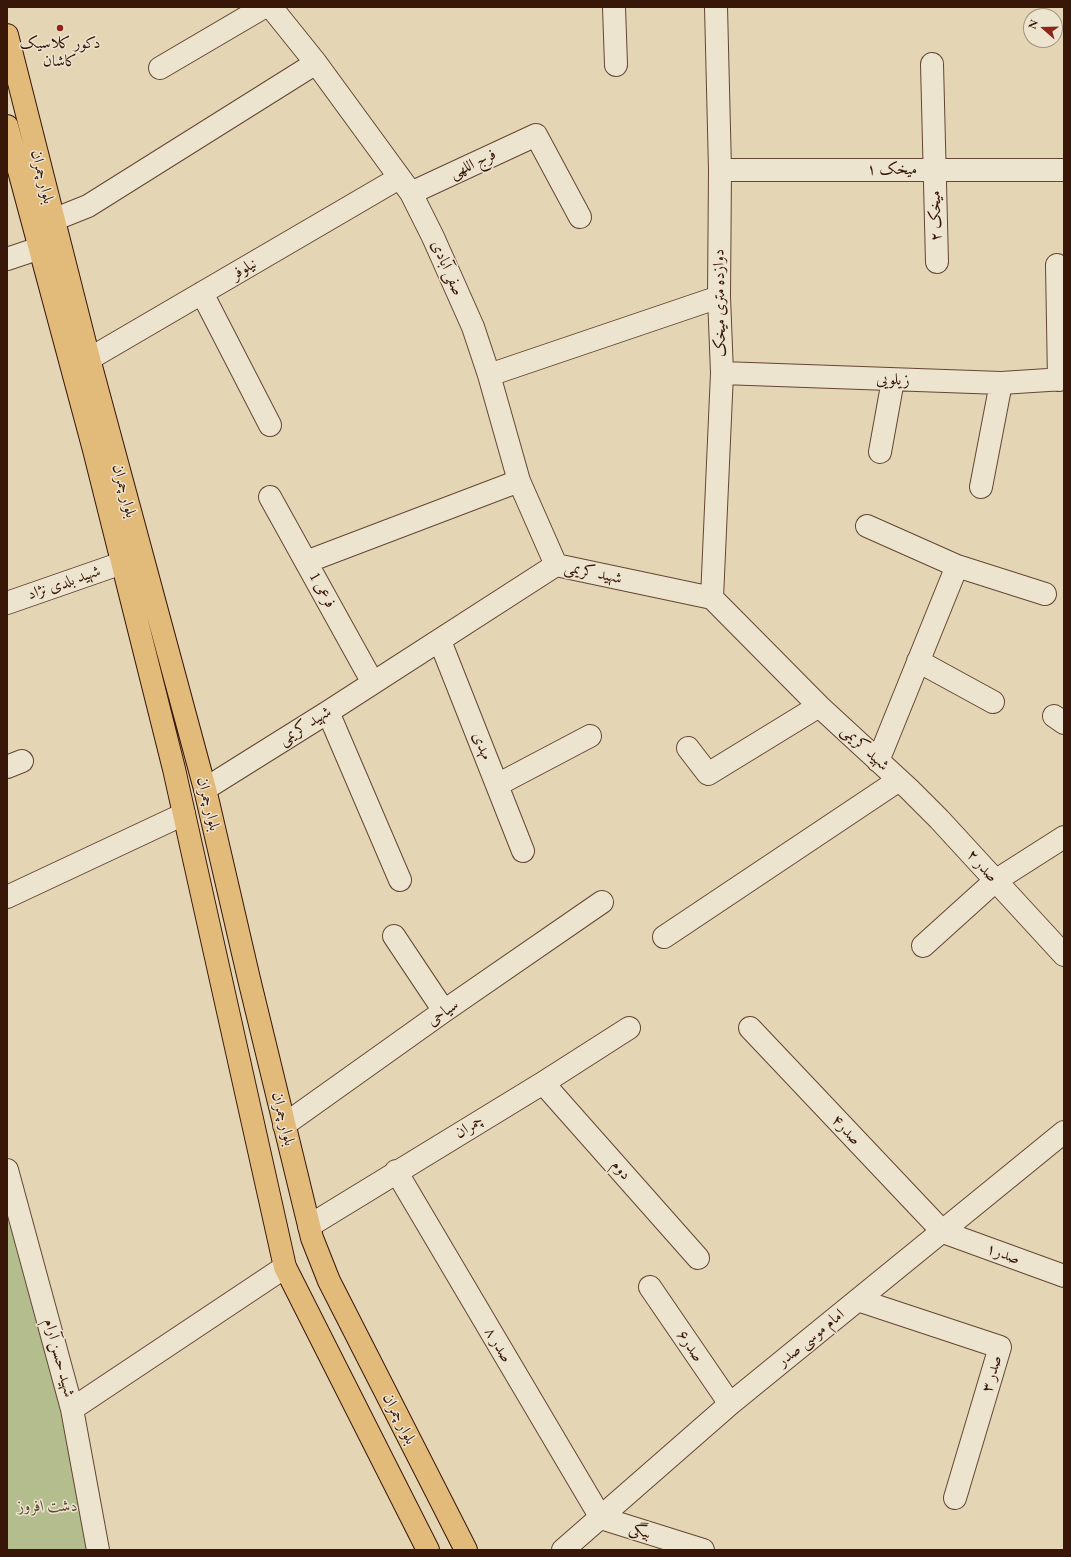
<!DOCTYPE html>
<html>
<head>
<meta charset="utf-8">
<style>
	body { margin:0 }
	#map { position:relative; width:1071px; height:1557px; overflow:hidden; background:#e4d5b5; font-family:"EB Garamond",serif }
	canvas { display:block }
	.frame { position:absolute; inset:0; border:8px solid #381608; pointer-events:none }
	.north { position:absolute; left:1023px; top:8px; width:40px; height:40px; box-sizing:border-box; background:#ede4cf; border:1px solid #a5927f; border-radius:50%; rotate:290deg; font-size:11px; font-weight:700; line-height:16px; text-align:center; color:#381608 }
	.north::after { content:''; display:block; margin:auto; width:14px; height:18px; background:#8f2418; clip-path:polygon(50% 0,100% 100%,50% 72%,0 100%) }
</style>
</head>
<body>
<div id="map">
<canvas width="1071" height="1557"></canvas>
<div class="frame"></div>
<div class="north">N</div>
</div>
<script>
const context = document.querySelector('canvas').getContext('2d');
context.lineJoin = 'round';
function fillPath(path, color) { context.fillStyle = color; context.fill(path, 'evenodd'); }
const toPath = rows => new Path2D(rows.map(r => 'M' + r).join(''));
function strokePath(path, color, width, dash) { context.strokeStyle = color; context.lineWidth = width; context.lineCap = dash ? 'butt' : 'round'; context.setLineDash(dash || []); context.stroke(path); }
function drawText(font, color, halo, rows, align = 'center') {
  context.font = font + ' "EB Garamond",Amiri,serif'; context.lineWidth = 3; context.setLineDash([]); context.textBaseline = 'middle'; context.strokeStyle = halo; context.fillStyle = color; for (const [text, x, y, turn = 0] of rows) {
    context.save(); context.translate(x, y); context.rotate((+turn || 0) * Math.PI / 180); context.textAlign = isNaN(turn) ? turn : align; if (halo) context.strokeText(text, 0, 0); context.fillText(text, 0, 0); context.restore();
  }
}
fillPath(toPath([
	[7,1170,96,1550,7,1550]
]), '#b3bd8e');
const minor = toPath([
	[271,7,316,63,411,193,433,237,473,327,489,375,519,481,556,565],
	[614,7,616,65],
	[932,64,937,262],
	[160,68,264,7],
	[720,170,1064,170],
	[411,193,536,135,580,217],
	[53,220,88,206,316,63],
	[7,259,40,248],
	[1057,265,1059,380],
	[202,293,270,425],
	[89,359,399,178],
	[722,373,1001,383,1064,379],
	[489,375,719,297],
	[880,452,893,380],
	[981,487,1001,383],
	[270,497,373,683],
	[867,526,957,566,1045,594],
	[306,562,519,481],
	[712,598,722,373,719,297,720,170,716,7],
	[7,603,122,563],
	[440,641,523,851],
	[918,661,993,702],
	[328,712,400,880],
	[1054,716,1064,723],
	[688,748,708,774,819,706],
	[878,761,957,566],
	[7,767,22,761],
	[497,785,590,736],
	[205,789,328,712,556,565,712,598,819,706,909,789,939,819,1064,955],
	[7,897,184,814],
	[394,936,444,1011],
	[664,937,899,780],
	[923,946,995,881,1064,837],
	[750,1028,943,1232,1064,1276],
	[543,1083,698,1258],
	[284,1125,444,1011,602,902],
	[7,1170,72,1409,98,1550],
	[396,1171,601,1518,703,1550],
	[309,1226,543,1083,629,1028],
	[650,1287,730,1404],
	[858,1300,1000,1347,955,1498],
	[72,1409,285,1267],
	[563,1550,730,1404,1064,1132]
]);
const major = toPath([
	[7,35,89,359,205,789,249,979,312,1238,329,1281,466,1550],
	[7,126,94,450,174,769,285,1267,428,1550]
]);
strokePath(minor, '#634633', 24);
strokePath(major, '#381608', 24);
strokePath(minor, '#ede4cf', 22);
strokePath(major, '#e2ba7a', 22);
for (const [x, y, r, color] of [
	[60,28,4,"#8f2418"]
]) { const dot = new Path2D(); dot.arc(x, y, r, 0, 2 * Math.PI); context.fillStyle = color; context.fill(dot); strokePath(dot, '#ede4cf', 1.5); }
drawText('16px', '#381608', '#ede4cf', [
	["دکور کلاسیک",60,44],
	["کاشان",60,62]
]);
drawText('16px', '#381608', '#ede4cf', [
	["فرج اللهی",473,164,-25],
	["میخک ۱",892,170],
	["بلوار چمران",42,177,76],
	["میخک ۲",936,216,-91],
	["صفی آبادی",447,268,66],
	["نیلوفر",244,269,-30],
	["دوازده متری میخک",720,303,-91],
	["زیلویی",893,380,2],
	["بلوار چمران",124,491,75],
	["شهید کریمی",593,573,12],
	["شهید بلدی نژاد",64,583,-19],
	["فرعی 1",322,590,61],
	["شهید کریمی",305,726,-32],
	["مهدی",482,746,68],
	["شهید کریمی",865,748,43],
	["بلوار چمران",208,804,76],
	["صدر ۲",982,866,48],
	["سیاحی",443,1013,-35],
	["بلوار چمران",283,1119,76],
	["چمران",469,1127,-31],
	["صدر۴",846,1130,47],
	["دوم",621,1170,49],
	["صدر۱",1003,1254,20],
	["امام موسی صدر",811,1338,-39],
	["صدر ۸",498,1345,59],
	["صدر۶",690,1346,56],
	["شهید حسن آرام",59,1358,75],
	["صدر ۳",992,1374,-74],
	["بلوار چمران",399,1419,63],
	["بیگی",640,1531,17]
]);
drawText('italic 16px', '#5d4830', '#ede4cf', [
	["دشت افروز",48,1507]
]);
</script>
</body>
</html>
